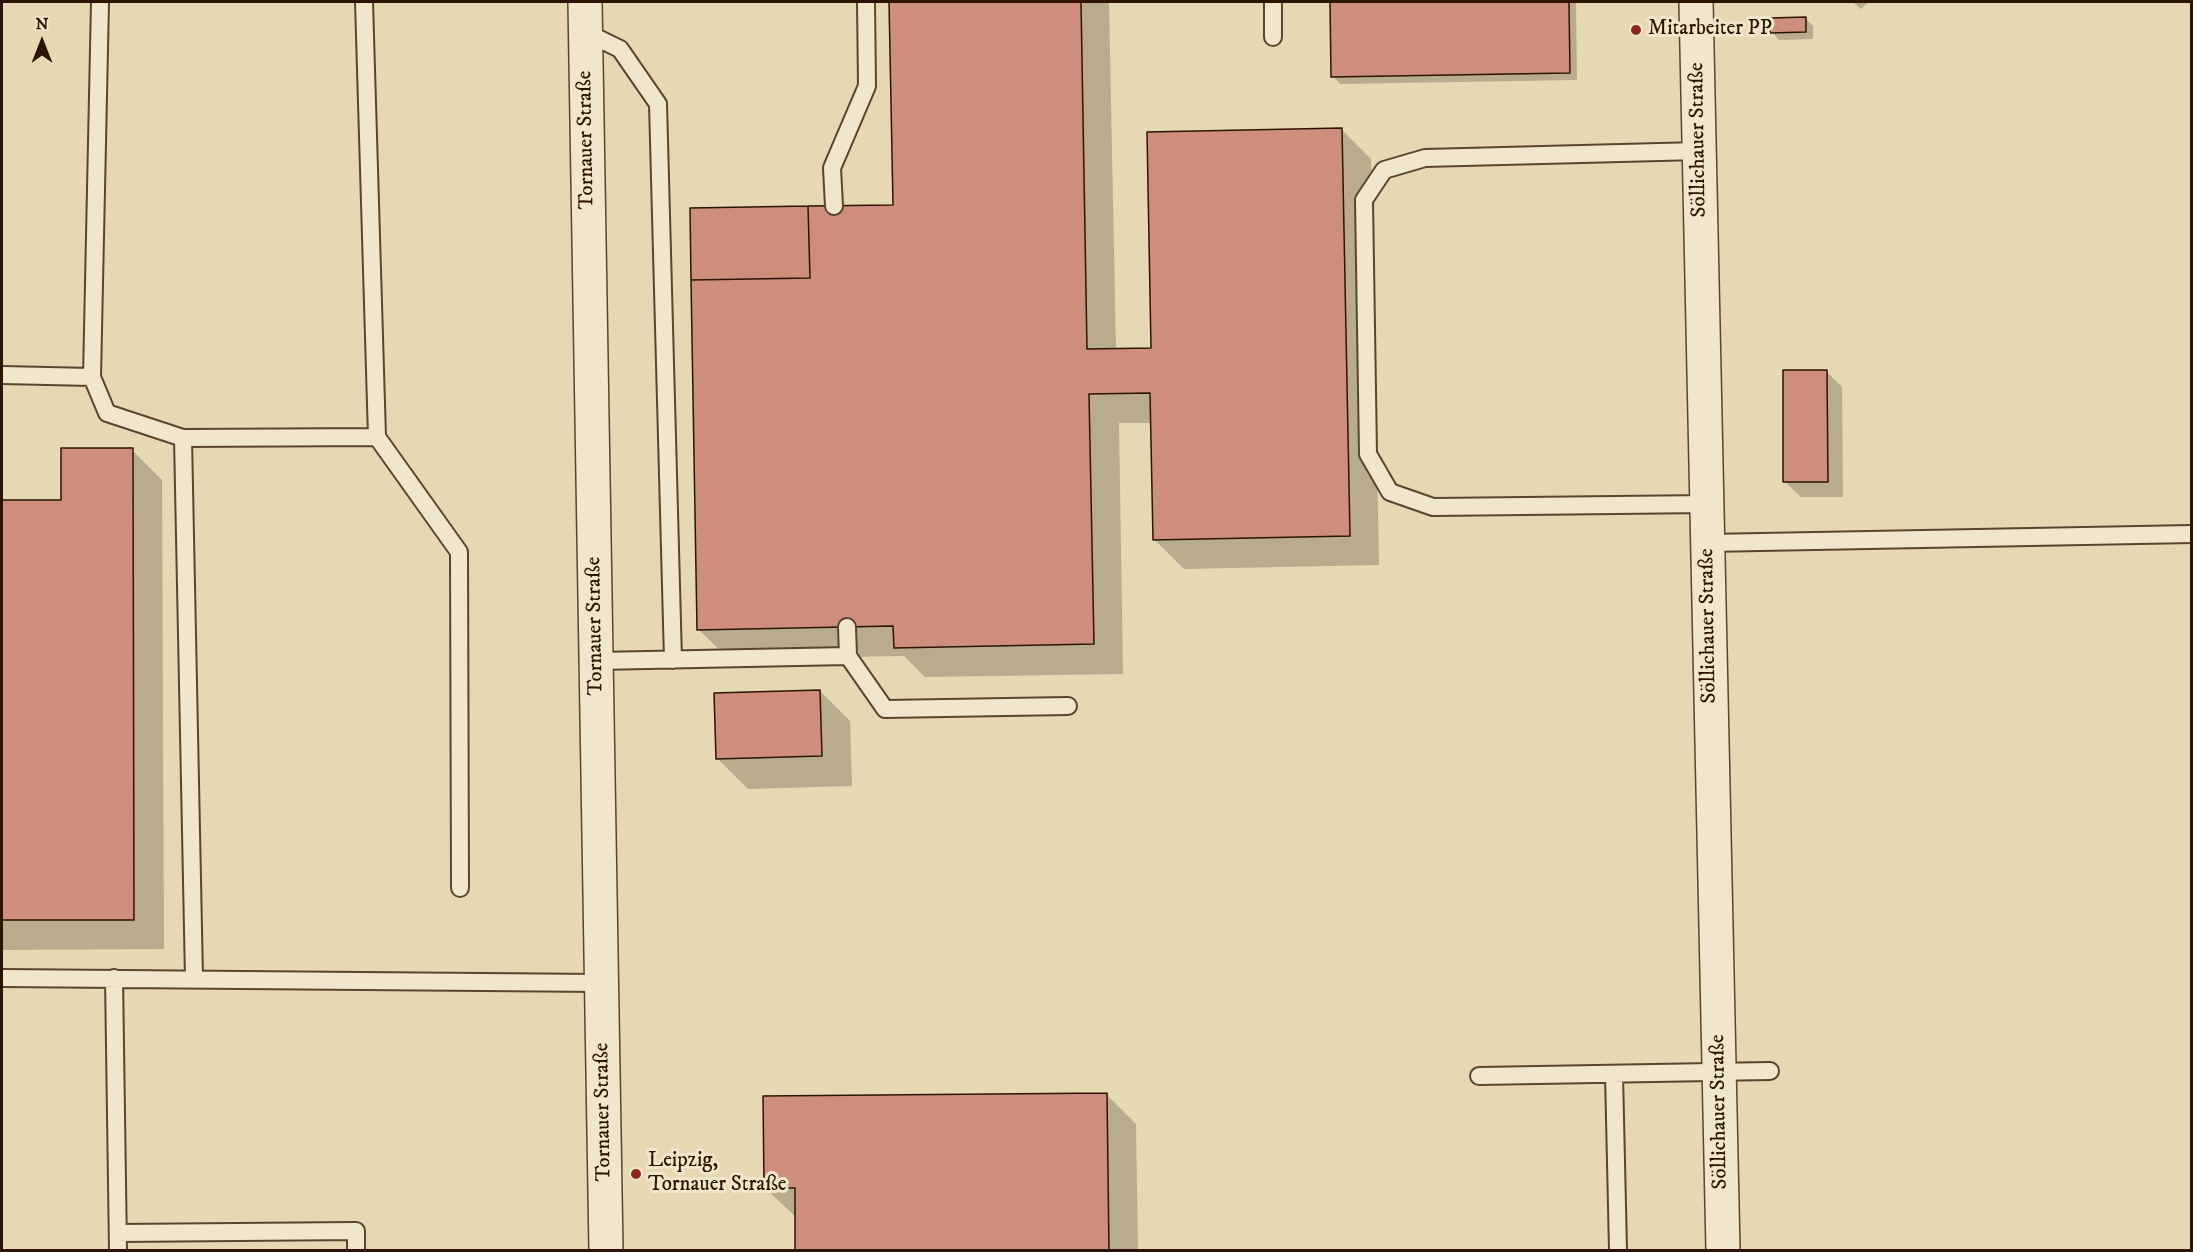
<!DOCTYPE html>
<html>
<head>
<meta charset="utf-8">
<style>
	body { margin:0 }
	#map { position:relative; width:2193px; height:1252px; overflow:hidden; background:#e6d8b0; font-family:"IM FELL DW Pica",serif }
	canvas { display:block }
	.frame { position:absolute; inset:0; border:3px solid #2b1402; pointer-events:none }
	.north { position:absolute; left:12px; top:12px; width:60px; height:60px; -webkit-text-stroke:4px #efe6cc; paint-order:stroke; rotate:0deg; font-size:16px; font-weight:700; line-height:24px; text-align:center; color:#2b1402 }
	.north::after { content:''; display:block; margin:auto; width:21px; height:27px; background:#2b1402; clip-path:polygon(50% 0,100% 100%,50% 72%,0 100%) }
</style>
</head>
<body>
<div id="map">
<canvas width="2193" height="1252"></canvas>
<div class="frame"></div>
<div class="north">N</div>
</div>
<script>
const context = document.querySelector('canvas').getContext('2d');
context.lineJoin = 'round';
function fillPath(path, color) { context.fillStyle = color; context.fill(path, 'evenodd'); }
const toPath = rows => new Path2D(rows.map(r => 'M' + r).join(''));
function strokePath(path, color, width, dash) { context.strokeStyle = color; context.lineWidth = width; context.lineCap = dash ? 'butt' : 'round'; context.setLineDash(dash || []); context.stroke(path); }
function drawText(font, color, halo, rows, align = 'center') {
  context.font = font + ' "IM FELL DW Pica",serif'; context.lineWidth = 6; context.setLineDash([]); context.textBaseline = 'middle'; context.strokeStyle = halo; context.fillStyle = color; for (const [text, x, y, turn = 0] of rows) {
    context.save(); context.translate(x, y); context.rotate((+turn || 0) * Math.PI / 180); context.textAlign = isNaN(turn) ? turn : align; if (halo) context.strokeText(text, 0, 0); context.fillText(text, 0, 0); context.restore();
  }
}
fillPath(toPath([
	[891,2,1109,2,1116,350,1153,349,1341,129,1371,159,1379,565,1184,569,1154,539,1152,423,1119,423,1123,674,925,677,904,656,729,659,699,630,895,206],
	[1331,2,1576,2,1577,80,1340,84,1333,76],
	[1853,2,1869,2,1861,9],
	[1805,18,1813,26,1813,39,1779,40,1772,32],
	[1826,371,1842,387,1843,497,1801,497,1785,482],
	[132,450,162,480,164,949,2,950,2,501,63,501],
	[820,691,850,721,852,786,748,789,718,759],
	[1106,1094,1136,1124,1138,1250,797,1250,797,1218,765,1188]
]), '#0003');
const building = toPath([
	[889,2,1081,2,1087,349,1151,348,1147,132,1342,128,1350,536,1153,540,1150,393,1089,394,1094,644,894,648,893,626,697,630,691,280,810,278,808,206,893,205,889,2],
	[1330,2,1569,2,1570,73,1331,77,1330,2],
	[1806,17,1806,32,1770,33,1770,18,1806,17],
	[808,206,810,278,691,280,690,208,808,206],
	[1783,370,1827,370,1828,482,1783,482,1783,370],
	[61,448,133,448,134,920,2,920,2,500,61,500,61,448],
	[820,690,822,756,716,759,714,693,820,690],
	[1107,1093,1109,1250,795,1250,795,1188,764,1188,763,1096,1107,1093]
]);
fillPath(building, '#ce8e7b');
strokePath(building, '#2b1402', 1.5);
const service = toPath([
	[364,2,377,437,459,552,460,888],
	[1273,2,1273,37],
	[585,32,620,49,658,104,673,660],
	[1699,151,1425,158,1384,170,1364,200,1368,454,1390,492,1433,507,1707,504],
	[834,206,832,168,867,86,866,2],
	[2,375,92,377,107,413,183,438,377,437],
	[92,377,100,2],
	[183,438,194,978],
	[1707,543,2192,534],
	[847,627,848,656],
	[597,661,848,656,885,709,1068,706],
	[2,978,602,983],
	[114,978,118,1250],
	[1614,1074,1618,1250],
	[1479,1076,1770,1071],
	[118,1233,356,1231,356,1250]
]);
const minor = toPath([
	[585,2,606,1250],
	[1696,2,1723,1250]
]);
strokePath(service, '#5a452e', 20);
strokePath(minor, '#5a452e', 36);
strokePath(service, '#efe6cc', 16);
strokePath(minor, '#efe6cc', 33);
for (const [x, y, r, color] of [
	[1636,30,6,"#8f2418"],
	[636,1174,6,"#8f2418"]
]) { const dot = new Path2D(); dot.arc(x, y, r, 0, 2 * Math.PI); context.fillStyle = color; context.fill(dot); strokePath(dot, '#efe6cc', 2); }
drawText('21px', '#2b1402', '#efe6cc', [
	["Mitarbeiter PP",1648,30],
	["Leipzig,",648,1162],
	["Tornauer Straße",648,1186]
], 'left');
drawText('21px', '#2b1402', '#efe6cc', [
	["Tornauer Straße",587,140,-91],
	["Söllichauer Straße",1699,140,-91],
	["Tornauer Straße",596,626,-91],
	["Söllichauer Straße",1709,626,-91],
	["Tornauer Straße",604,1112,-91],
	["Söllichauer Straße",1720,1112,-91]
]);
</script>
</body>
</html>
